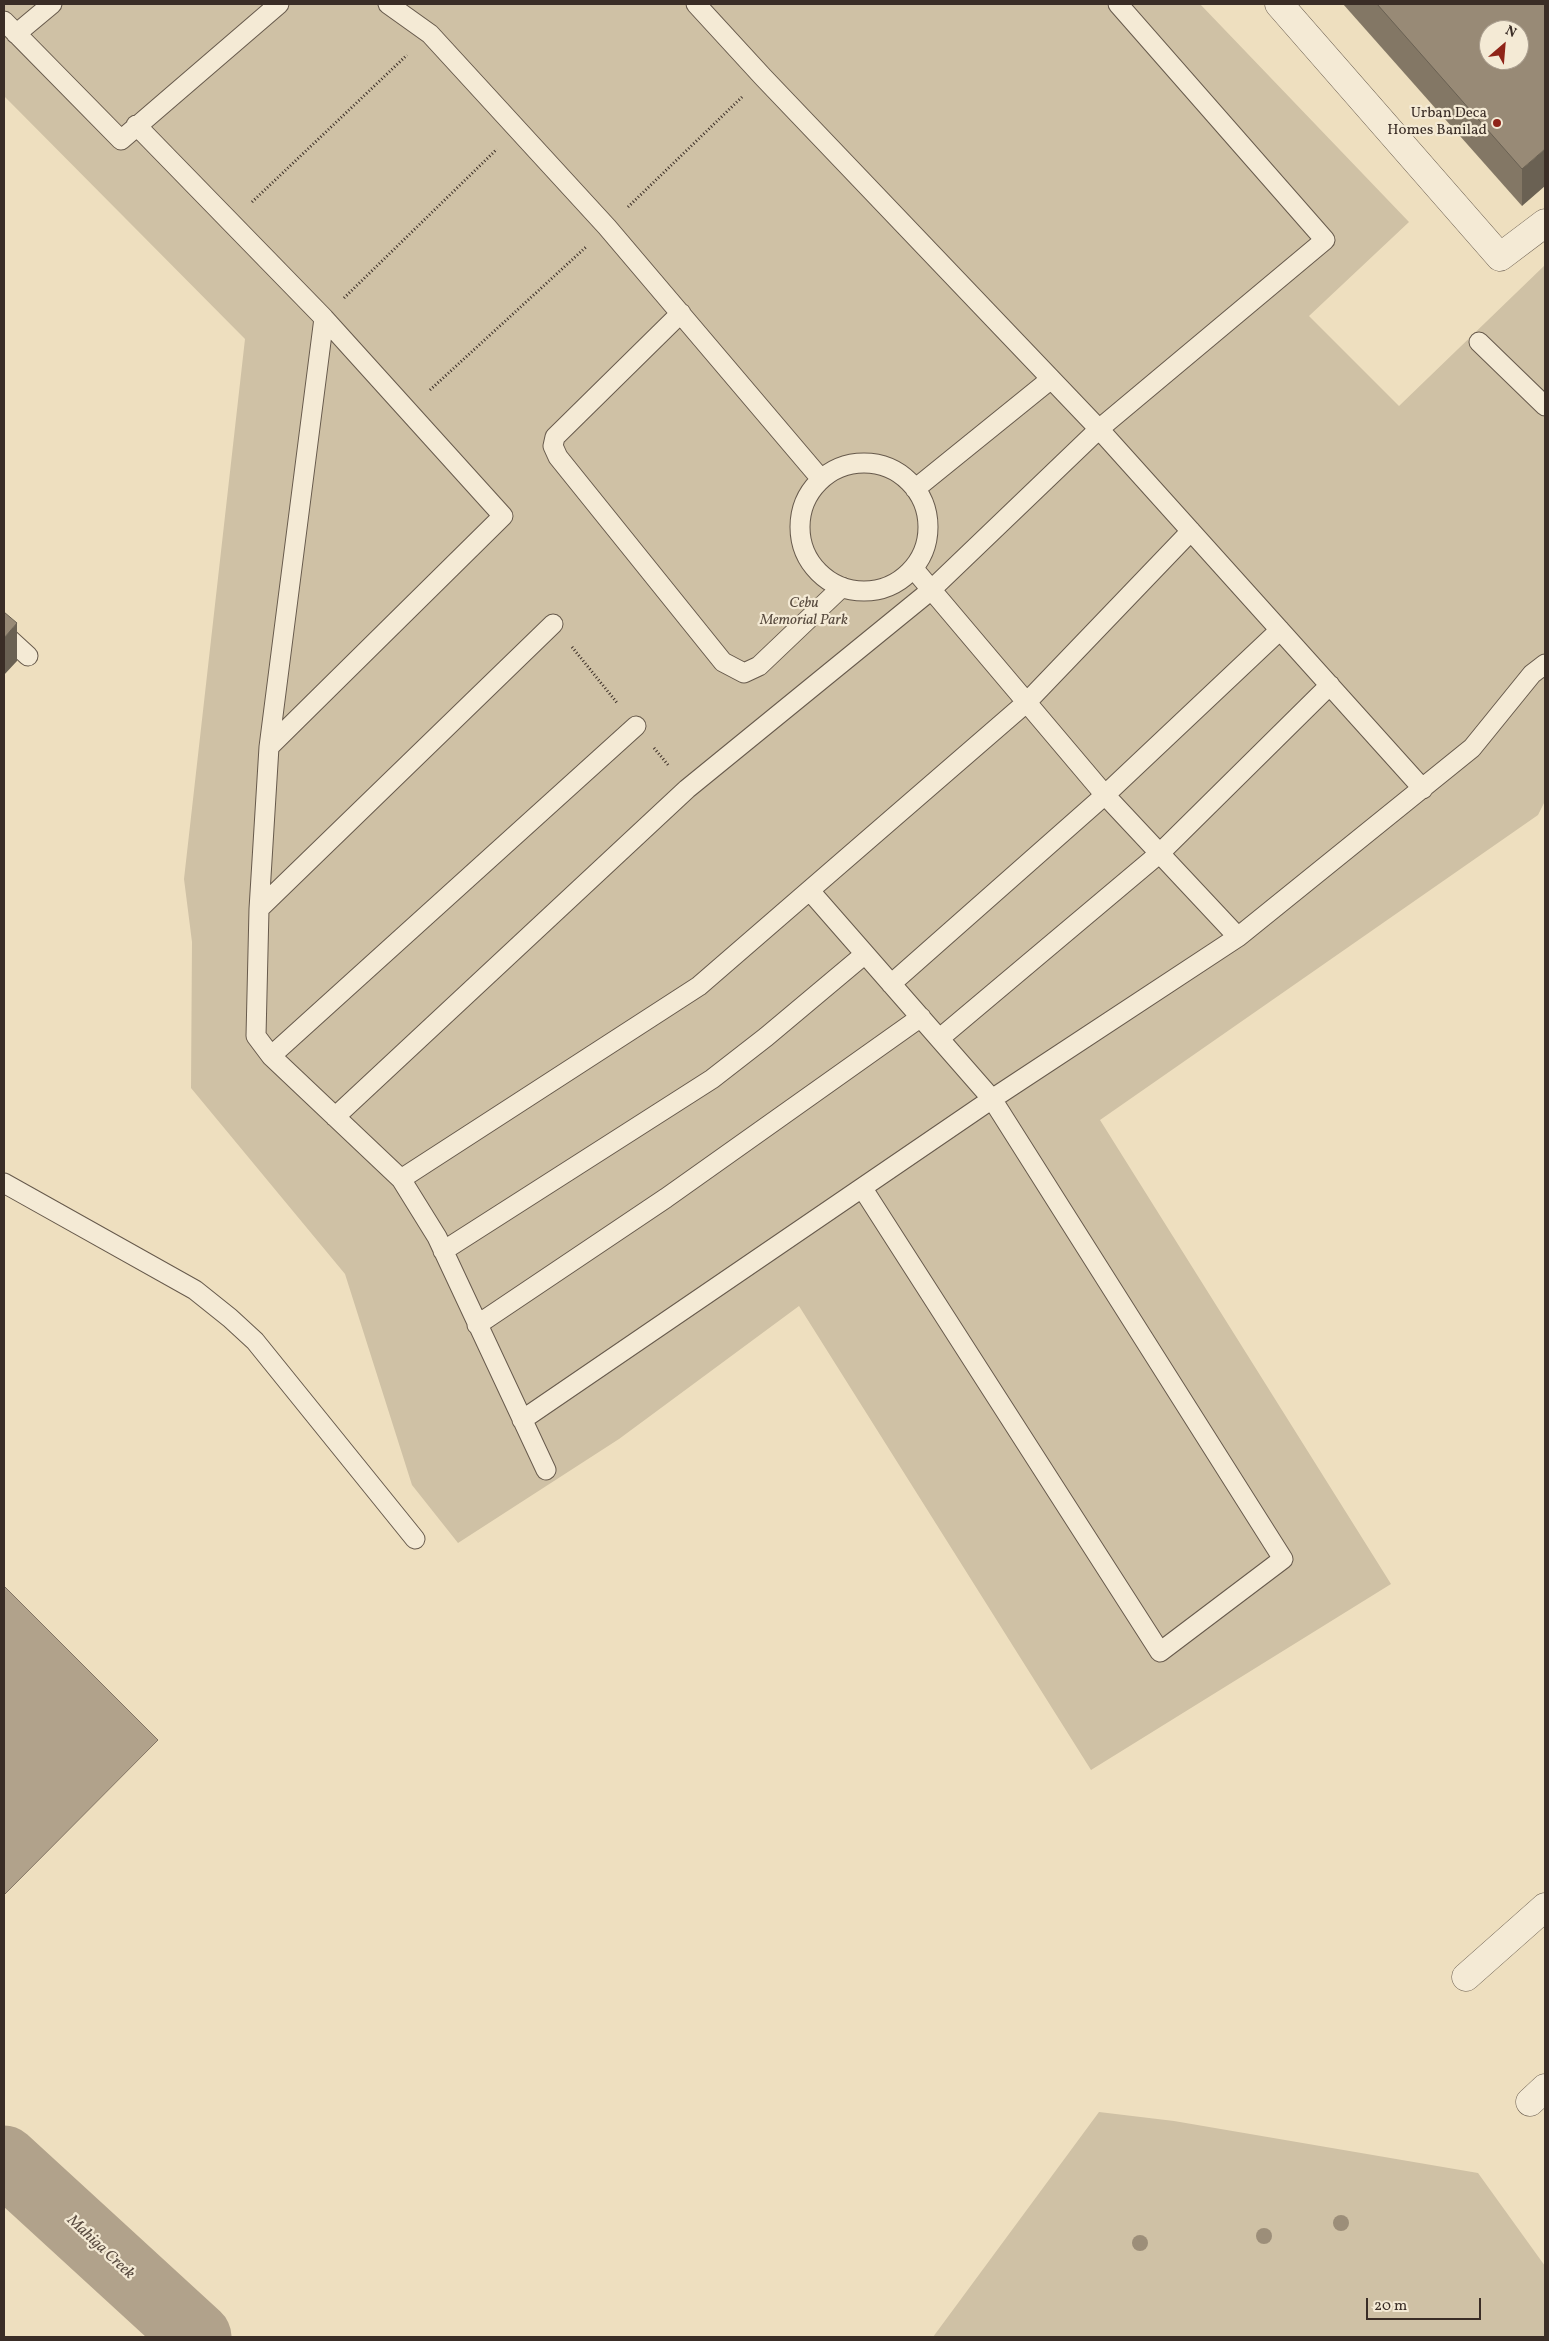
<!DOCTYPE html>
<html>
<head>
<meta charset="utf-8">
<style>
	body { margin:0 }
	#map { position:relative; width:1549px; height:2341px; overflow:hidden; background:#eedfbf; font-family:Vollkorn,serif }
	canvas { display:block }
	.frame { position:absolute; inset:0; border:5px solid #3a2d26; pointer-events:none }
	.north { position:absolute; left:1479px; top:20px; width:50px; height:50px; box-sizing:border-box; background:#f4ead5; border:1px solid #aa9e8f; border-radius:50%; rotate:27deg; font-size:14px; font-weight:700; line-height:20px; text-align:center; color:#3a2d26 }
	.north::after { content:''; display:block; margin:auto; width:18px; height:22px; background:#8f2418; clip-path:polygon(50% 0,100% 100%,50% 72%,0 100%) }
	.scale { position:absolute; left:1366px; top:2298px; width:115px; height:22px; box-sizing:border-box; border:2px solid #3a2d26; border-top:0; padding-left:6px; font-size:15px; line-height:18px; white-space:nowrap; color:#3a2d26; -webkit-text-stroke:4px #f4ead5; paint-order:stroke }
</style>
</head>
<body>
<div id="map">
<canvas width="1549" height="2341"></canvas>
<div class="frame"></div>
<div class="north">N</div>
<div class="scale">20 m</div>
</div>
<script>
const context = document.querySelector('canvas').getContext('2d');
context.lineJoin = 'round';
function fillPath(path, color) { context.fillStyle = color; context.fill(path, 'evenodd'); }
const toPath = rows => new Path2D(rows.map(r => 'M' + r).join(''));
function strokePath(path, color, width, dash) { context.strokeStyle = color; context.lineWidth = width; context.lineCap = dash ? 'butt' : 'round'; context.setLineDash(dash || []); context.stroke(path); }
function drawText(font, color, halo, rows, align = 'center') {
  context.font = font + ' Vollkorn,serif'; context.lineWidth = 4.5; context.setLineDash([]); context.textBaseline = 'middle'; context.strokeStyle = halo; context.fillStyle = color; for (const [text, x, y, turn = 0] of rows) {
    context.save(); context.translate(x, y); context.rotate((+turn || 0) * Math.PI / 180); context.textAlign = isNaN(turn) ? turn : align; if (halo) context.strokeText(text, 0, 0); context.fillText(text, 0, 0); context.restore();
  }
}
fillPath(toPath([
	[4,4,1200,4,1409,222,1309,316,1399,406,1545,265,1545,801,1538,815,1100,1120,1391,1584,1091,1770,799,1306,619,1439,458,1543,412,1485,345,1274,191,1088,192,942,184,879,245,339,4,96],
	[1099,2112,1174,2121,1478,2173,1545,2266,1545,2337,933,2337]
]), '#cfc1a5');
const water = toPath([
	[4,1586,158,1740,4,1895,4,1586]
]);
fillPath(water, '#b1a28b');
strokePath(water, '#817363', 1);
strokePath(toPath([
	[4,2160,197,2337]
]), '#b1a28b', 69);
const service = toPath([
	[388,4,430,34,607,227,821,479],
	[696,4,763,77,1099,429,1423,789],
	[4,21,121,140,279,4],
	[16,34,52,4],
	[136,125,324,318,269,747,259,909,256,1036,271,1056,401,1179,437,1237,546,1470],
	[681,313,555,437,553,446,558,457,723,662,744,673,759,666,842,587],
	[1479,342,1545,406],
	'800 527a64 64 0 1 1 128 0a64 64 0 1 1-128 0Z',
	[915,489,1051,379],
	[913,568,1105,795,1238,937],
	[4,634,28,656],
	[269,747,503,516,324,318],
	[810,891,992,1099,1283,1559,1160,1652,863,1189],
	[259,909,553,624],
	[891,984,1105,795,1280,630],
	[940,1038,1160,853,1330,685],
	[271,1056,636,726],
	[335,1117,687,789,930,591,1099,429,1325,240,1118,4],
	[401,1179,699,986,1027,702,1191,531],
	[4,1183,195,1290,230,1318,255,1341,415,1539],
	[443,1251,712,1079,766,1037,865,954],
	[477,1325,666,1198,921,1017],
	[522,1420,992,1099,1238,937,1472,748,1532,674,1545,664]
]);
const minor = toPath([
	[1279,4,1500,257,1545,223],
	[1466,1977,1545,1907],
	[1530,2102,1545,2088]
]);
strokePath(service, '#675a4c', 21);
strokePath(minor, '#675a4c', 29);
strokePath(toPath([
	[252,202,407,55],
	[628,207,742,97],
	[344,298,497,149],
	[430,390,586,247],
	[572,647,618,704],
	[654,748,669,766]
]), '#3a2d26', 3, [1, 2.5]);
strokePath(service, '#f4ead5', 19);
strokePath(minor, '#f4ead5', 28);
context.fillStyle = '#9c8e79';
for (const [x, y] of [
	[1341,2223],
	[1264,2236],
	[1140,2243]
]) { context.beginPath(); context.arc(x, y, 8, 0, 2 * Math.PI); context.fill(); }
fillPath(toPath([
	[1343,4,1545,4,1522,206]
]), '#837765');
fillPath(toPath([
	[1545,149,1545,186,1522,206,1522,169],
	[17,623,17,661,4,675,4,638]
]), '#6a6153');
const building = toPath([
	[1377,4,1545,4,1545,149,1522,169,1377,4],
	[1489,30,1519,30,1519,60,1489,60,1489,30],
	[4,612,17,623,4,638,4,612]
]);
fillPath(building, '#988a76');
strokePath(building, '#6a6153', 1);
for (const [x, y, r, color] of [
	[1497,123,5,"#8f2418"]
]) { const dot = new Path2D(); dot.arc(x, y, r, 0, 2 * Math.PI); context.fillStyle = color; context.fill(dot); strokePath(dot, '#f4ead5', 2); }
drawText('15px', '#3a2d26', '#f4ead5', [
	["Urban Deca",1487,114],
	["Homes Banilad",1487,131]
], 'right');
drawText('italic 15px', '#584b3f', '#f4ead5', [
	["Cebu",804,604],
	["Memorial Park",804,621]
]);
drawText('italic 16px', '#584a3f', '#f4ead5', [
	["Mahiga Creek",100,2248,43]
]);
</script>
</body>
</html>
